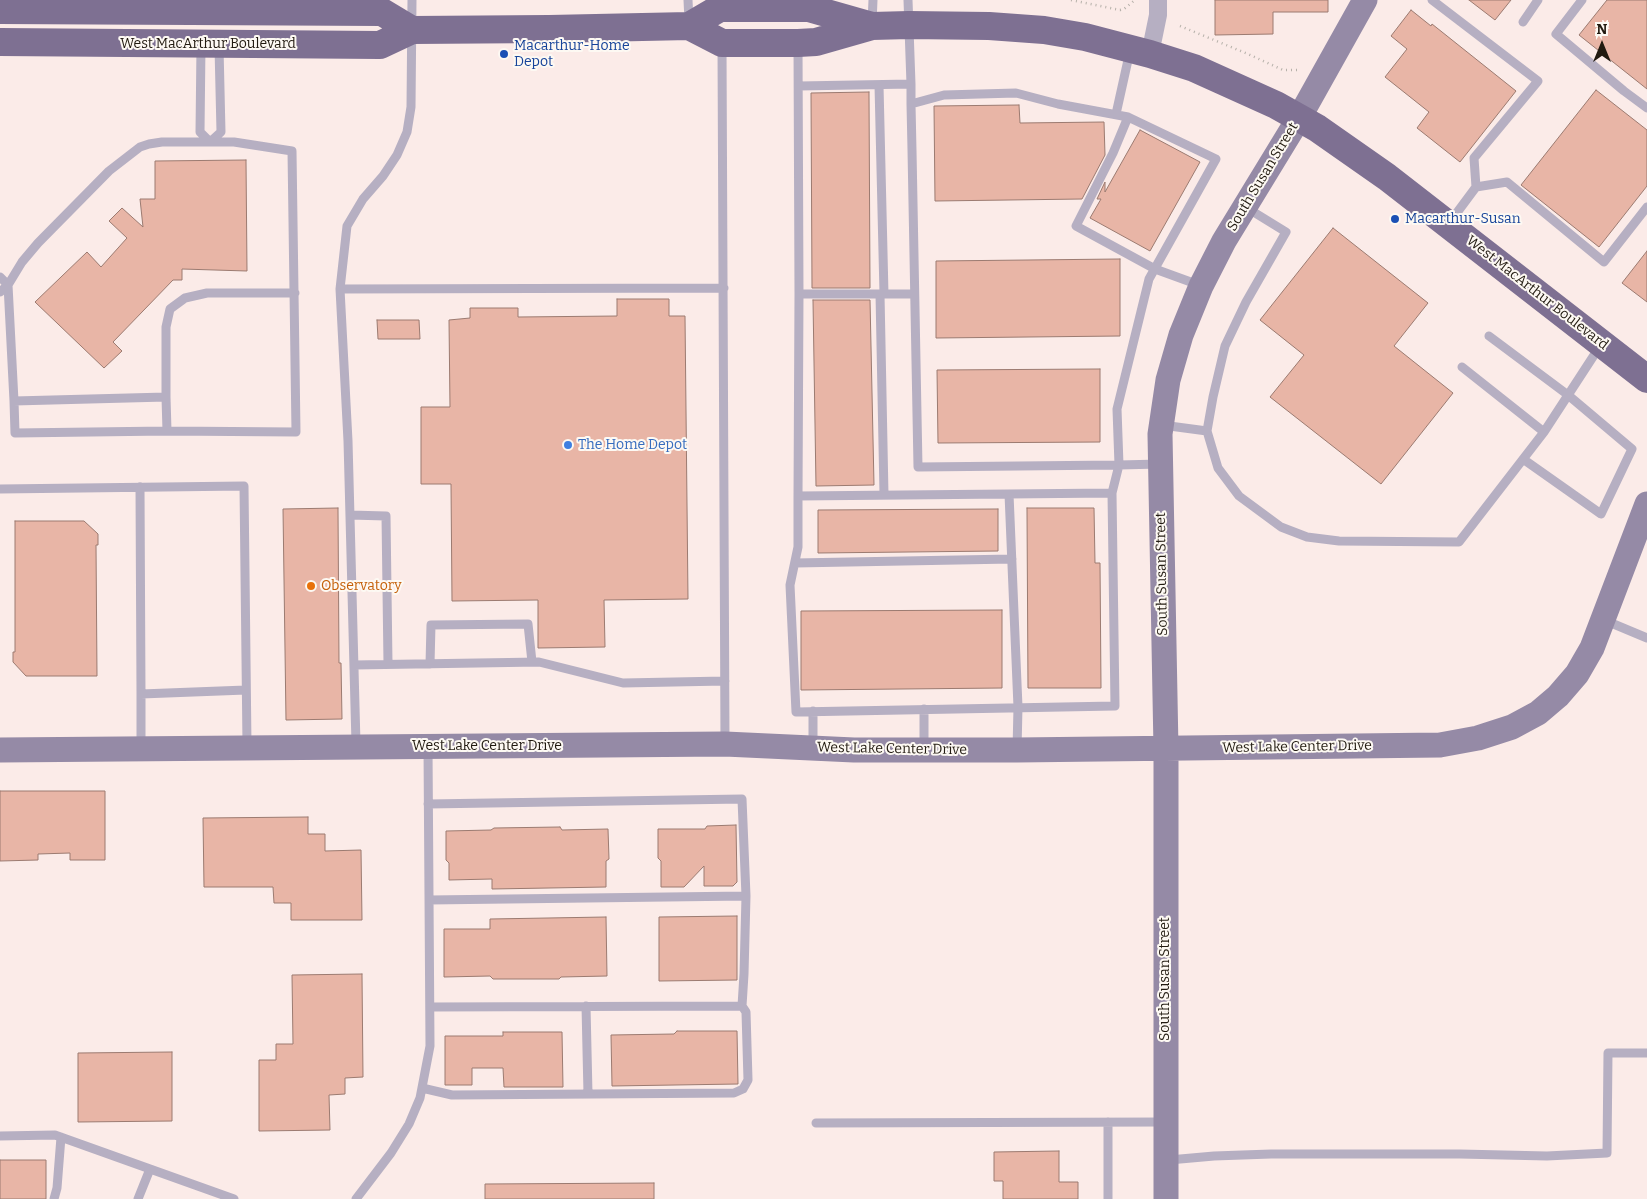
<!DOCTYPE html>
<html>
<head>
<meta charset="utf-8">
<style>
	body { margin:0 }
	#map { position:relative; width:1647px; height:1199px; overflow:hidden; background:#fdf9f3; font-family:Bitter,serif }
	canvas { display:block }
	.north { position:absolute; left:1577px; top:20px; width:50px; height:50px; -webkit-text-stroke:4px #fdf9f3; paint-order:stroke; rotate:0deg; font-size:14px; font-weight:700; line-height:20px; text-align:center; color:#211a10 }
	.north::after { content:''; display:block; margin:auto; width:18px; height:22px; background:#211a10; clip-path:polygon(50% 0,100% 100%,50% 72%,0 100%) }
</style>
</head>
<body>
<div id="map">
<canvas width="1647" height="1199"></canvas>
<div class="north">N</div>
</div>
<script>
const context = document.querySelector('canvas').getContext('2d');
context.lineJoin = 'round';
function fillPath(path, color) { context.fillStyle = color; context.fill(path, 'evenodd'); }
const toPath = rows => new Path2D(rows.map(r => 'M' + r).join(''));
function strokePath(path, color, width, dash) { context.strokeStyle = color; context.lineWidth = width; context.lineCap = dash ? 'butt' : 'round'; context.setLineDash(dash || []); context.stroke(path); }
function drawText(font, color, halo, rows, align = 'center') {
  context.font = font + ' Bitter,serif'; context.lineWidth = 4; context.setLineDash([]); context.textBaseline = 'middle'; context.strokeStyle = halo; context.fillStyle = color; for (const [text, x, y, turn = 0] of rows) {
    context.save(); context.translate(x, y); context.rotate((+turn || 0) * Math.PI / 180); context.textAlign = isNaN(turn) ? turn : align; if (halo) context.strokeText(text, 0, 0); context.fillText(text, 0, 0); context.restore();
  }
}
fillPath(toPath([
	[0,0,1647,0,1647,1199,0,1199]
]), '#fbebe8');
const building = toPath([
	[1215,0,1328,0,1328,12,1273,12,1273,34,1215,35,1215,0],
	[1469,0,1511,0,1495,20,1469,0],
	[1607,0,1647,0,1647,89,1579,35,1607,0],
	[1411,10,1431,26,1432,24,1516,91,1460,162,1417,128,1429,112,1385,77,1407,49,1391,36,1411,10],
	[1596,90,1647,130,1647,186,1599,247,1521,185,1596,90],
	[869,92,870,288,812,288,811,93,869,92],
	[1019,105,1020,123,1104,122,1105,155,1082,199,935,201,934,106,1019,105],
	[1140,130,1200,162,1150,251,1090,218,1101,199,1097,199,1105,182,1105,192,1140,130],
	[246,160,247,271,182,269,182,280,173,280,113,342,122,351,104,368,35,302,87,252,101,267,127,238,109,221,122,208,143,227,140,199,155,199,155,161,246,160],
	[1333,228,1428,303,1394,346,1453,393,1381,484,1270,397,1304,355,1260,320,1333,228],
	[1647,251,1647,302,1622,283,1647,251],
	[1120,259,1120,336,936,338,936,261,1120,259],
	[617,299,669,299,669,316,685,316,688,599,604,600,605,647,538,648,538,600,452,601,451,484,421,484,421,407,450,407,449,320,470,318,470,308,518,308,518,317,617,316,617,299],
	[813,300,870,300,874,485,816,486,813,300],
	[377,320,419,320,420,339,378,339,377,320],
	[1100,369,1100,442,938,443,937,370,1100,369],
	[338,508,339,663,341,663,342,719,286,720,283,509,338,508],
	[1027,508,1094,508,1095,563,1100,563,1101,688,1028,688,1027,508],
	[998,509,998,551,818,553,818,510,998,509],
	[15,521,84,521,98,534,98,545,96,545,97,676,26,676,13,662,13,652,15,652,15,521],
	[1002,610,1002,688,801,690,801,611,1002,610],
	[0,791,105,791,105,860,70,860,70,853,38,854,38,860,0,861,0,791],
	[308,817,308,834,325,834,325,851,361,850,362,920,291,920,291,903,274,903,273,887,204,887,203,818,308,817],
	[736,825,737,882,733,886,704,886,704,866,684,887,661,887,661,861,658,858,658,829,705,829,707,826,736,825],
	[560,827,562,830,608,829,609,859,606,861,606,887,492,889,492,879,449,880,449,863,446,860,446,831,491,830,494,828,560,827],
	[737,916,737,980,659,981,659,917,737,916],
	[606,917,607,976,561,977,559,979,493,979,490,976,444,977,444,929,490,929,490,919,606,917],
	[362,974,363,1077,345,1078,345,1094,329,1095,330,1130,259,1131,259,1060,276,1060,276,1044,293,1044,292,975,362,974],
	[677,1031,737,1031,738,1084,612,1086,611,1035,674,1034,677,1031],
	[503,1032,562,1032,563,1087,504,1087,503,1068,472,1068,472,1085,445,1085,445,1036,503,1036,503,1032],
	[172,1052,172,1121,78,1122,78,1053,172,1052],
	[1059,1151,1059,1182,1078,1182,1078,1199,1003,1199,1003,1181,994,1181,994,1152,1059,1151],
	[0,1160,46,1160,46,1199,0,1199,0,1160],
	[654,1183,654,1199,485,1199,485,1184,654,1183]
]);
fillPath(building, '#e8b5a6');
strokePath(building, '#9c7b71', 1);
strokePath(toPath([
	[1071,0,1120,10,1124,9,1135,0],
	[1180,26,1248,54,1283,70,1297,70]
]), '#b6b1aa', 2.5, [1, 4]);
strokePath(toPath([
	[688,0,689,21],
	[908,0,911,84,911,104,912,150,918,467,1119,465,1117,409,1149,279,1216,159,1128,117,1058,104,1016,93,944,95,911,104],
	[1432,0,1538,81,1474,158,1476,187,1450,222],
	[1582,0,1556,34,1624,91,1647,108],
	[1523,22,1538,0],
	[872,23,873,0],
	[798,45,799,294,914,294],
	[201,46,200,132,210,142],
	[722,46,725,743],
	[879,85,884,294],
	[799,86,911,84],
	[1116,114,1130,51],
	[1128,117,1113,153,1076,226,1155,269,1199,285],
	[210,142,221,132,219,47],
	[1476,187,1507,182,1604,262,1647,207],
	[0,277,8,285,14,401,166,397,167,431,296,432,292,151,234,142,162,142,149,144,140,147,109,171,38,243,22,262,8,285,0,292],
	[340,289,724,288],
	[880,294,884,495],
	[1489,336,1568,395,1632,449,1601,514,1523,459],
	[1462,367,1544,432],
	[166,397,166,327,170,309,185,298,207,293,295,293],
	[14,401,15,433,167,431],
	[1162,425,1207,431,1213,397,1225,346,1246,302,1286,232,1247,208],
	[1207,431,1218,468,1239,496,1281,527,1307,537,1339,541,1459,542,1544,432,1600,346],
	[140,487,141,694],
	[0,489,244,486,247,745],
	[1112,493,1119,465,1160,464],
	[1009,494,1018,707,1017,750],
	[798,496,1112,493,1115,706,796,712,790,585,798,547,798,496,799,294],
	[350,515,386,516,388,664],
	[795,563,1012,559],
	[1604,620,1647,638],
	[430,664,431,625,528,624,532,662],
	[354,665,539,662,623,683,725,681],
	[924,709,924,749],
	[813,711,813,748],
	[356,744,348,441,340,289,347,226,363,199,383,176,397,155,407,132,411,107,412,0],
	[141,748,141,694,246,690],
	[429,900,746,896],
	[586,1006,588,1094],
	[431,1007,742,1006],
	[422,1088,452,1095,734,1093,743,1089,748,1080,746,1012,742,1006,744,974,746,896,742,799,428,804],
	[1108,1122,1108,1199],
	[816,1123,1163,1122],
	[0,1136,55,1135,234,1199],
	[1169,1160,1214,1156,1271,1154,1460,1154,1547,1156,1607,1153,1608,1053,1647,1053],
	[54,1199,57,1188,61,1137],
	[138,1199,150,1169],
	[356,1199,391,1153,409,1124,420,1098,430,1046,428,747]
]), '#b6afc2', 9);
strokePath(toPath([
	[1150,54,1158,15,1158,0]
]), '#b6afc2', 18);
strokePath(toPath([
	[0,750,725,744,854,750,1017,750,1440,745,1478,738,1512,727,1538,713,1558,696,1577,674,1592,648,1647,504],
	[1166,1199,1166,749,1160,434,1168,380,1181,335,1201,286,1224,241,1299,118,1365,0]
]), '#958aa6', 25);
strokePath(toPath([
	[0,10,382,12,412,30],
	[689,26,720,8,809,8,872,26],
	[0,42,380,45,412,30,549,29,689,26,722,43,798,43,816,42,872,26,909,25,989,26,1044,30,1085,37,1150,54,1194,68,1276,105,1317,128,1387,177,1647,379]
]), '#7e7092', 28);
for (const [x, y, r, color] of [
	[504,54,5,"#1a4fb4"],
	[1395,219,5,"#1a4fb4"],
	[568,445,5,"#3f7fe0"],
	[311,586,5,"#e8710a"]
]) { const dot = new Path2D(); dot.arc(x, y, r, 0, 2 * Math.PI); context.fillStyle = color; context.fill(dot); strokePath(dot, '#fdf9f3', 2); }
drawText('14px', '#211a10', '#fdf9f3', [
	["West MacArthur Boulevard",208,44],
	["South Susan Street",1263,177,-59],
	["West MacArthur Boulevard",1537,293,38],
	["South Susan Street",1162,574,-91],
	["West Lake Center Drive",487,746],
	["West Lake Center Drive",1297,747,-1],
	["West Lake Center Drive",892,749,1],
	["South Susan Street",1165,979,-90]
]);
drawText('14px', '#164399', '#fdf9f3', [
	["Macarthur-Home",514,46],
	["Depot",514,62],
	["Macarthur-Susan",1405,219]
], 'left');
drawText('14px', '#366cbe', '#fdf9f3', [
	["The Home Depot",578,445]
], 'left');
drawText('14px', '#c56008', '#fdf9f3', [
	["Observatory",321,586]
], 'left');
</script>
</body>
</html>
